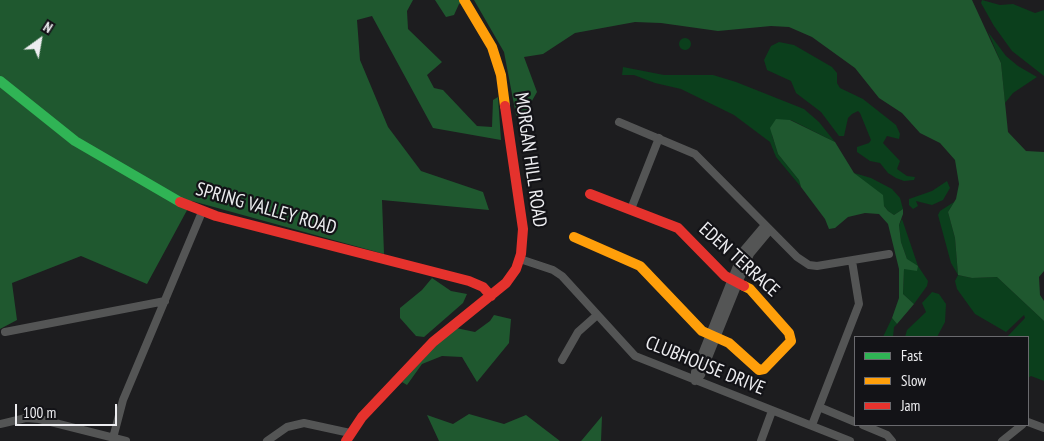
<!DOCTYPE html>
<html>
<head>
<meta charset="utf-8">
<style>
	body { margin:0 }
	#map { position:relative; width:1044px; height:441px; overflow:hidden; background:#1d1d1f; font-family:"PT Sans Narrow",sans-serif }
	canvas { display:block }
	.legend { position:absolute; left:854px; top:336px; width:175px; height:90px; box-sizing:border-box; background:#131317; border:1px solid #6a6a6e; margin:0; padding:6px 9px; list-style:none; font-size:15px; color:#ededf0 }
	.legend li { display:flex; align-items:center; gap:10px; height:25px }
	.legend b { width:25px; border:1px solid #6a6a6e }
	.north { position:absolute; left:15px; top:15px; width:50px; height:50px; -webkit-text-stroke:4px #131317; paint-order:stroke; rotate:32deg; font-size:14px; font-weight:700; line-height:20px; text-align:center; color:#ededf0 }
	.north::after { content:''; display:block; margin:auto; width:18px; height:22px; background:#ededf0; clip-path:polygon(50% 0,100% 100%,50% 72%,0 100%) }
	.scale { position:absolute; left:15px; top:404px; width:102px; height:22px; box-sizing:border-box; border:2px solid #ededf0; border-top:0; padding-left:6px; font-size:15px; line-height:18px; white-space:nowrap; color:#ededf0; -webkit-text-stroke:4px #131317; paint-order:stroke }
</style>
</head>
<body>
<div id="map">
<canvas width="1044" height="441"></canvas>
<ul class="legend">
<li><b style="height:6px;background:#30b455"></b>Fast</li>
<li><b style="height:6px;background:#ff9f0a"></b>Slow</li>
<li><b style="height:6px;background:#e5322d"></b>Jam</li>
</ul>
<div class="north">N</div>
<div class="scale">100 m</div>
</div>
<script>
const context = document.querySelector('canvas').getContext('2d');
context.lineJoin = 'round';
function fillPath(path, color) { context.fillStyle = color; context.fill(path, 'evenodd'); }
const toPath = rows => new Path2D(rows.map(r => 'M' + r).join(''));
function strokePath(path, color, width, dash) { context.strokeStyle = color; context.lineWidth = width; context.lineCap = dash ? 'butt' : 'round'; context.setLineDash(dash || []); context.stroke(path); }
function drawText(font, color, halo, rows, align = 'center') {
  context.font = font + ' "PT Sans Narrow",sans-serif'; context.lineWidth = 4.5; context.setLineDash([]); context.textBaseline = 'middle'; context.strokeStyle = halo; context.fillStyle = color; for (const [text, x, y, turn = 0] of rows) {
    context.save(); context.translate(x, y); context.rotate((+turn || 0) * Math.PI / 180); context.textAlign = isNaN(turn) ? turn : align; if (halo) context.strokeText(text, 0, 0); context.fillText(text, 0, 0); context.restore();
  }
}
fillPath(toPath([
	[982,0,1000,5,1013,4,1035,13,1044,10,1044,76,1012,51,994,26,981,3],
	[988,32,1006,56,1018,66,1037,77,1013,93,1005,103,1001,63],
	'679 44a6 6 0 1 1 12 0a6 6 0 1 1-12 0Z',
	[779,42,794,45,832,67,837,73,837,83,840,88,863,99,896,125,900,134,899,139,887,136,883,143,900,161,897,169,907,176,915,177,914,180,904,181,896,178,888,173,880,163,870,161,857,152,857,147,869,143,871,140,860,113,858,111,852,114,848,118,844,136,839,136,821,112,796,93,791,81,767,70,764,60,771,46],
	[623,67,664,75,713,75,736,82,804,109,819,122,835,142,791,120,776,120,772,135,778,154,799,180,801,187,776,157,770,142,734,115,681,89,655,83,634,75,622,75],
	[854,173,871,178,892,189,900,198,903,209,894,215,888,211,866,183],
	[947,181,950,188,943,200,932,205,916,201,918,206,913,209,909,205,909,199,932,191],
	[954,202,948,212,955,238,958,275,972,278,997,277,1044,321,1044,381,1031,376,1028,378,1028,337,1007,337,1025,318,1024,315,1006,332,975,314,957,289,955,281,958,275,951,263,938,215,940,211],
	[902,219,918,266,928,281,927,286,914,304,903,294,904,269,907,259,901,242,899,225],
	[932,292,939,294,946,304,945,322,937,337,905,337,907,330,926,312,922,303],
	[892,318,897,324,894,327,893,337,883,337]
]), '#0b3f1c');
fillPath(toPath([
	[0,0,413,0,407,11,408,29,442,62,427,75,434,88,443,90,477,126,492,127,493,100,498,97,501,140,433,128,372,16,357,20,360,60,388,127,421,171,483,192,489,210,382,200,384,254,192,201,147,284,81,256,12,283,17,320,0,329],
	[435,0,467,0,459,4,454,15,446,17],
	[474,0,972,0,1001,63,1008,132,1026,151,1044,152,1044,271,1039,277,1040,295,1044,301,1044,321,997,277,972,278,958,275,955,238,948,212,956,199,959,184,955,160,940,143,920,133,902,113,879,98,855,68,812,37,789,27,771,26,718,31,661,23,635,22,575,33,543,54,524,57,537,92,521,120,516,115,504,52],
	[776,119,790,120,835,142,854,173,883,195,884,206,888,211,894,215,903,209,903,214,899,225,901,242,907,259,918,266,917,271,904,269,903,294,914,304,897,324,892,318,899,298,899,269,888,224,879,214,865,213,848,217,835,228,829,229,825,219,801,187,799,180,778,154,770,128],
	[432,278,451,291,467,294,463,303,424,337,416,336,400,318,400,308,422,290],
	[494,315,511,319,509,343,477,382,462,357,442,356,422,364,407,385,402,382,440,341,456,328,475,332,490,321],
	[469,414,504,424,526,415,560,441,439,441,427,415,453,424],
	[602,416,601,441,581,441,582,440]
]), '#1f582f');
strokePath(toPath([
	[619,122,695,154,797,257,809,265,817,266,889,254],
	[631,209,659,138],
	[520,259,553,270,562,276,635,356,850,441],
	[5,332,165,301],
	[562,360,578,332,596,316],
	[695,381,695,372,743,251,765,225],
	[695,381,701,375,750,254,770,230],
	[819,407,855,422],
	[1028,422,1044,428],
	[0,424,26,418,39,419,126,441],
	[812,425,859,304,852,261],
	[863,425,887,435,892,441],
	[113,438,123,400,202,212],
	[267,441,287,427,304,423,350,433],
	[761,441,772,411],
	[1002,441,1022,425]
]), '#545555', 8);
strokePath(toPath([
	[0,81,75,141,180,202]
]), '#30b455', 10);
strokePath(toPath([
	[464,0,492,47,501,75,505,106],
	[574,237,640,266,702,331,729,343,759,370,764,369,791,341,789,333,750,289,744,286]
]), '#ff9f0a', 10);
strokePath(toPath([
	[590,194,678,228,725,276,744,286],
	[180,202,216,216,469,281,483,287,491,296],
	[346,441,362,417,433,342,506,283,516,269,521,254,523,229,505,106]
]), '#e5322d', 10);
drawText('19px', '#ededf0', '#131317', [
	["MORGAN HILL ROAD",530,160,82],
	["SPRING VALLEY ROAD",266,209,16],
	["EDEN TERRACE",739,260,42],
	["CLUBHOUSE DRIVE",705,366,22]
]);
</script>
</body>
</html>
